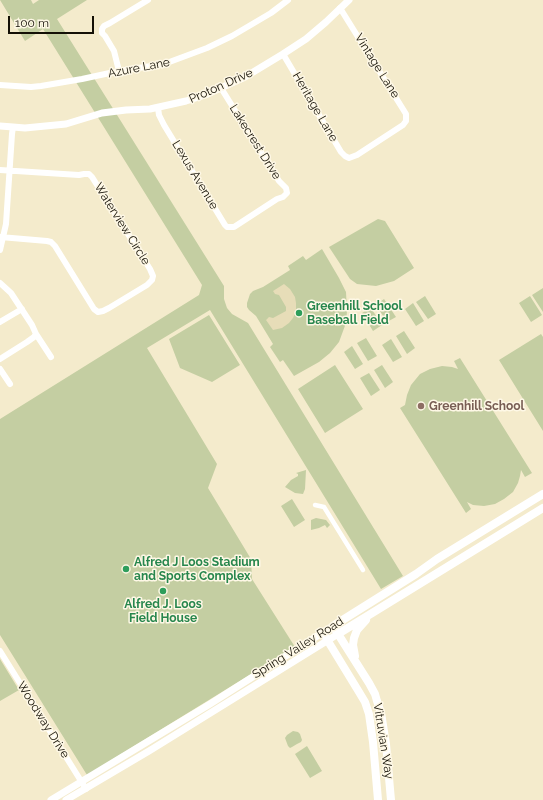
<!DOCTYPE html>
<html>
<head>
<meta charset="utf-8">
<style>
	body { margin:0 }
	#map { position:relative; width:543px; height:800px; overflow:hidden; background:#f4ebcc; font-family:Raleway,sans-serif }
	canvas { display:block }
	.scale { position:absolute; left:8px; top:16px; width:86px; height:18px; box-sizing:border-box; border:2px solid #141006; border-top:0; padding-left:5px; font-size:12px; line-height:14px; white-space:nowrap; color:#141006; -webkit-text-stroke:3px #fef8e6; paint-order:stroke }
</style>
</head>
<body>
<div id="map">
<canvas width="543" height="800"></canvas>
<div class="scale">100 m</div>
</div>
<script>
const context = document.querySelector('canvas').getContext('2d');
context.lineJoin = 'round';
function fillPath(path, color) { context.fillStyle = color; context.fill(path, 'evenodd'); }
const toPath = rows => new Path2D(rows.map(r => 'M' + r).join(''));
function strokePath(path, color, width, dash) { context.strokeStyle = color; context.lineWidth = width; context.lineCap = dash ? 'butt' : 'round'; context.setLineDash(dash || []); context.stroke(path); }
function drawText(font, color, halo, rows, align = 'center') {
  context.font = font + ' Raleway,sans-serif'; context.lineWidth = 3; context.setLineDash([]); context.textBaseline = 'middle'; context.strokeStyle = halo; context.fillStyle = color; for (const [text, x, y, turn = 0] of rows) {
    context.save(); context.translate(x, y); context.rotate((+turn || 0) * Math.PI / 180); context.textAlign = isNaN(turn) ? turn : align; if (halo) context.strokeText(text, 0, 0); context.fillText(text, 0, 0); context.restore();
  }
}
fillPath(toPath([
	[0,0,31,0,33,4,39,0,87,0,57,19,224,286,224,299,227,308,232,314,248,323,403,576,381,589,210,310,147,348,217,464,208,488,251,559,252,579,295,647,87,775,0,635,0,419,199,295,202,285,43,29,25,41],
	[378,219,385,221,414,268,394,281,376,286,357,284,350,279,329,247],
	[322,249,339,278,346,292,347,311,346,323,339,342,330,353,319,362,294,376,283,360,280,362,270,347,273,344,256,316,249,310,247,307,247,303,250,294,253,291,263,287,290,270,288,266,303,256,306,260],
	[543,288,543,312,532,295],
	[425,296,436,314,428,319,416,302],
	[530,296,542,315,531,322,519,303],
	[384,299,396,317,387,322,376,305],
	[413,303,424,321,416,326,405,309],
	[371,308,382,325,373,331,362,313],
	[209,315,240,365,212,382,180,368,169,339],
	[404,331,415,348,407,354,396,336],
	[541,334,543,337,543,431,499,360],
	[366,338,377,356,368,361,357,343],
	[391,339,402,357,393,362,382,345],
	[352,346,363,364,355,369,344,352],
	[460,358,532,473,525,477,521,470,520,476,518,483,513,492,504,499,495,504,484,506,473,505,467,502,471,509,466,513,400,408,405,405,407,395,411,385,420,374,430,369,442,366,452,367,458,369,454,361],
	[335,365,363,409,325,433,298,389],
	[382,365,393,382,385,388,374,370],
	[369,373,380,390,371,396,360,378],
	[306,470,305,489,303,494,295,493,285,487,291,480,298,476,298,474,296,473],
	[292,499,305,520,294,527,281,506],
	[316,518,326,520,330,525,327,528,325,525,319,528,311,530,311,520],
	[0,659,19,690,0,701],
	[293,731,298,732,300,734,302,740,301,742,297,744,292,747,290,748,288,746,285,738,287,735],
	[307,746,322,771,310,778,295,754]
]), '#c4cea2');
fillPath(toPath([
	[284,284,290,289,295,297,296,303,296,311,293,318,289,323,282,328,273,330,266,320,269,317,273,318,286,311,286,307,279,295,275,294,273,291]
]), '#e7ddb8');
strokePath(toPath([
	[315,505,324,507,363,570]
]), '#fff', 4.5);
strokePath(toPath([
	[283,54,341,152,345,156,349,158,357,155,403,125,406,121,406,114,340,8],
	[119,71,114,51,105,36,102,33,102,29,104,26,110,23,148,0],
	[0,85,31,87,41,86,82,79,119,71,164,64,207,48,232,36,271,13,288,0],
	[158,108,159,115,164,125,225,225,227,227,234,227,277,199,283,197,287,193,286,188,279,181,221,88],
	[0,170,79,175,84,174,89,174,92,177,150,269,153,276,152,280,147,285,109,308,103,311,98,312,94,309,55,246,51,242,47,241,0,237],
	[0,250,6,224,12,134,13,127],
	[0,283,11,293,32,325,36,334,34,337,27,342,0,359],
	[0,322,22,309],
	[36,334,51,357],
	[0,369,10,384],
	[0,651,86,789]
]), '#fff', 6);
strokePath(toPath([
	[0,126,13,127,25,128,66,124,102,113,126,110,150,109,186,101,205,95,245,77,283,54,306,39,326,22,349,0],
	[51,800,210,704,333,626],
	[66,800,149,751,338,634]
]), '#fff', 7);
strokePath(toPath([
	[323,633,359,692,365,702,369,714,373,742,378,800],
	[338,634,543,508],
	[355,656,353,645,354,638,357,630,366,620],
	[391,800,386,744,381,713,377,701,375,694,369,683,333,626,416,574,437,559,543,494]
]), '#fff', 8);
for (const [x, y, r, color] of [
	[299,313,4,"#2e9e5b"],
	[421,406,4,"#8d6e63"],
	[126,569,4,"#2e9e5b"],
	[163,591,4,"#2e9e5b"]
]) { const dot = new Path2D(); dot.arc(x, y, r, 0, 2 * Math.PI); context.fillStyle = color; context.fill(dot); strokePath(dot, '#fef8e6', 1.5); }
drawText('12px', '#141006', '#fef8e6', [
	["Vintage Lane",377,66,58],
	["Azure Lane",139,68,-11],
	["Proton Drive",221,86,-24],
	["Heritage Lane",315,107,60],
	["Lakecrest Drive",255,142,58],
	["Lexus Avenue",195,175,59],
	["Waterview Circle",122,224,58],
	["Spring Valley Road",298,648,-32],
	["Woodway Drive",43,720,58],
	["Vitruvian Way",383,741,81]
]);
drawText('bold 12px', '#27864d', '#fef8e6', [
	["Greenhill School",307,306],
	["Baseball Field",307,320],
	["Alfred J Loos Stadium",134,562],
	["and Sports Complex",134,576],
	["Alfred J. Loos",163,604,"center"],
	["Field House",163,618,"center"]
], 'left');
drawText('bold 12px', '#785e54', '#fef8e6', [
	["Greenhill School",429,406]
], 'left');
</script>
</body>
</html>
